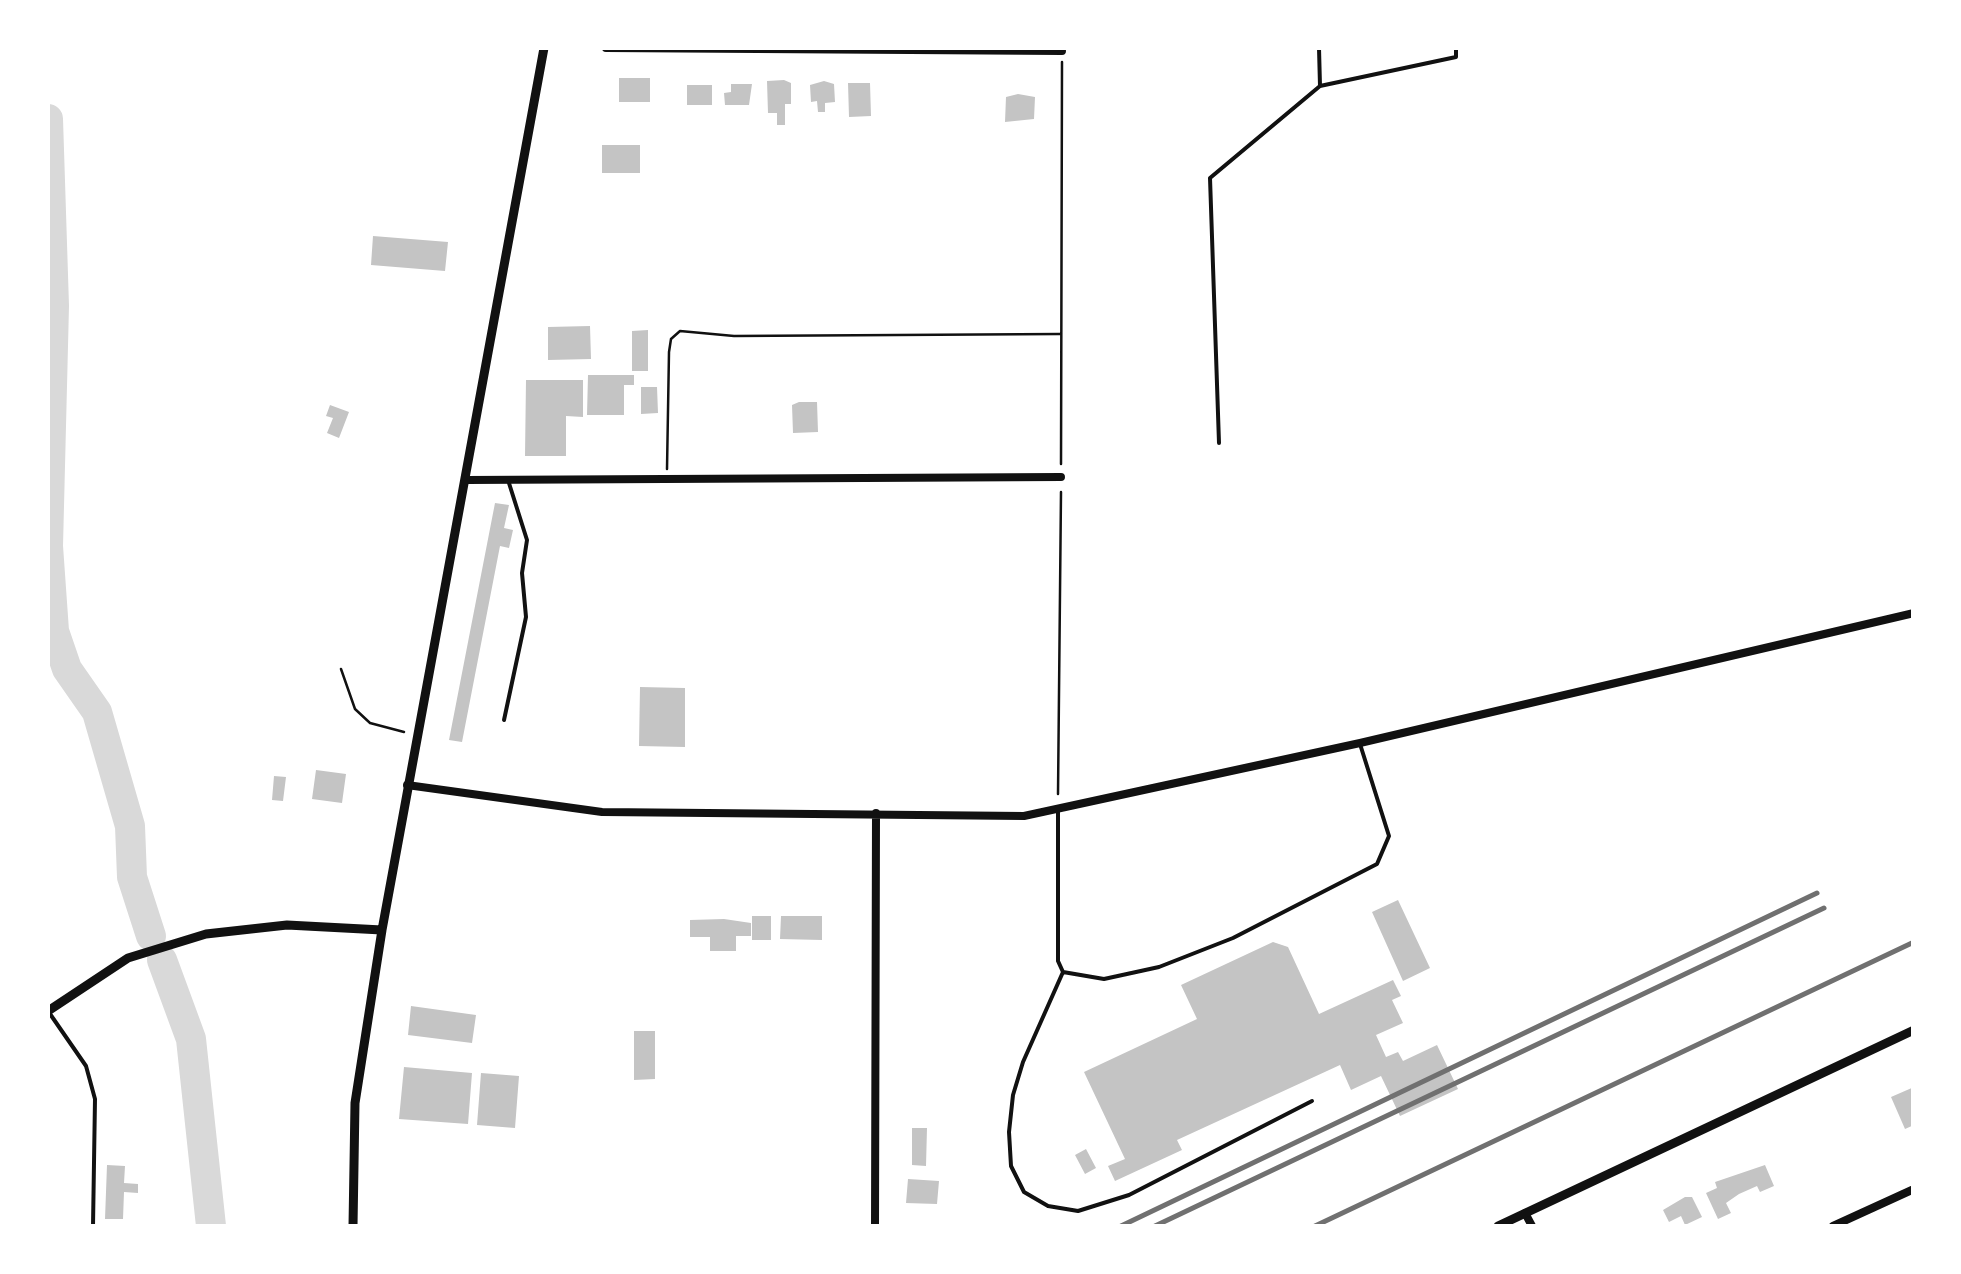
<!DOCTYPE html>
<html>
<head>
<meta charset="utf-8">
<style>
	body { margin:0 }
	#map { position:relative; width:1961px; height:1274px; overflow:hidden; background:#fff; font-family:"Open Sans",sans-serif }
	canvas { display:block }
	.frame { position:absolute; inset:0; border:50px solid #fff; pointer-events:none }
</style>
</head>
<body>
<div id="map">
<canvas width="1961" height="1274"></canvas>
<div class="frame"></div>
</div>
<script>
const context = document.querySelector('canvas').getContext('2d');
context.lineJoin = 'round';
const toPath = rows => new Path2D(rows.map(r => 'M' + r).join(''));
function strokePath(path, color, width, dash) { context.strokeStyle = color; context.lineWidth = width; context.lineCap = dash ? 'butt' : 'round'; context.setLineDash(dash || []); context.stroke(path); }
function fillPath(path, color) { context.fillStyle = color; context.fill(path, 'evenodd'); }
strokePath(toPath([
	[48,404,52,413]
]), '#d9d9d9', 5);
strokePath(toPath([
	[48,119,54,306,48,546,54,631,67,669,97,712,130,826,132,877,151,936],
	[162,960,191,1039,211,1226]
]), '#d9d9d9', 30);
fillPath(toPath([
	[619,78,650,78,650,102,619,102],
	[784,80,791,83,791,104,785,104,785,125,777,125,777,113,768,113,767,81],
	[824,81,834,84,835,102,825,103,825,112,818,112,817,101,811,102,810,85],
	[848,83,870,83,871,116,849,117],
	[731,84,752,84,749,105,725,105,724,93,731,92],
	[687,85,712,85,712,105,687,105],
	[1018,94,1035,97,1034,119,1005,122,1006,97],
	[602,145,640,145,640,173,602,173],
	[373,236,448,242,445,271,371,265],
	[590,326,591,359,548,360,548,327],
	[648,330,648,371,632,371,632,331],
	[588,375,634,375,634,385,624,385,624,415,587,415],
	[526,380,583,380,583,417,566,416,566,456,525,456],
	[641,387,657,387,658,413,641,414],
	[799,402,817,402,818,432,793,433,792,405],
	[330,405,349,412,339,438,327,433,333,418,326,416],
	[495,503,509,505,504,528,513,530,509,548,500,546,462,742,449,740],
	[640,687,685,688,685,747,639,746],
	[316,770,346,774,342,803,312,799],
	[274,776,286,777,283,801,272,800],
	[1398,900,1430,968,1403,981,1372,912],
	[752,916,771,916,771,940,752,940],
	[781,916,822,916,822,940,780,939],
	[724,919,751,923,751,936,736,936,736,951,710,951,710,937,690,937,690,920],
	[1273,942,1288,947,1319,1014,1393,980,1401,996,1392,1000,1403,1023,1376,1035,1386,1057,1398,1052,1403,1061,1437,1045,1458,1089,1400,1116,1381,1076,1351,1090,1340,1065,1177,1140,1182,1150,1115,1181,1108,1166,1125,1159,1084,1072,1197,1019,1181,985],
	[411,1006,476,1015,472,1043,408,1035],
	[634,1031,655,1031,655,1079,634,1080],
	[404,1067,472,1073,468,1124,399,1119],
	[481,1073,519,1076,515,1128,477,1125],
	[1914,1087,1914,1125,1905,1129,1891,1097],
	[912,1128,927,1128,926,1166,912,1165],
	[1086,1149,1096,1168,1085,1174,1075,1155],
	[107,1165,125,1166,124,1183,138,1184,138,1193,124,1192,123,1219,105,1219],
	[1765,1165,1774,1186,1760,1192,1757,1186,1739,1194,1726,1203,1731,1213,1718,1219,1706,1193,1717,1188,1715,1182],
	[908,1179,939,1181,937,1204,906,1203],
	[1685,1197,1692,1197,1702,1217,1685,1225,1681,1216,1669,1222,1663,1210]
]), '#c4c4c4');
strokePath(toPath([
	[1061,464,1062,62],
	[667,469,669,352,671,339,680,331,734,336,1060,334],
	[341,669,355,709,370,723,404,732],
	[1058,794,1061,492]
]), '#111', 2.5);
strokePath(toPath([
	[1319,48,1320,86,1456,57,1456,48],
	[1219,443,1210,178,1320,86],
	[504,720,526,617,522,573,527,540,508,480],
	[1058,810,1058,961,1063,972,1104,979,1159,967,1233,938,1377,864,1389,836,1360,744],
	[1063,972,1023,1062,1013,1095,1009,1132,1011,1166,1024,1192,1048,1206,1078,1211,1129,1195,1312,1101],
	[48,1011,86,1066,95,1099,93,1226]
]), '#111', 4);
strokePath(toPath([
	[606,48,1062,51],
	[467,480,1061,477],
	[407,785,602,812,1024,816,1360,743,1914,613],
	[1525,1213,1532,1226],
	[875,1226,876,813],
	[1833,1226,1914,1189]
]), '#111', 8);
strokePath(toPath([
	[48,1011,128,958,206,934,287,925,382,930],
	[353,1226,355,1103,382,930,544,48],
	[1498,1226,1914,1030]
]), '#111', 9);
strokePath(toPath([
	[1121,1226,1817,893],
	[1155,1226,1824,908],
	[1315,1226,1914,942]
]), '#707070', 5);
</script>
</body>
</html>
